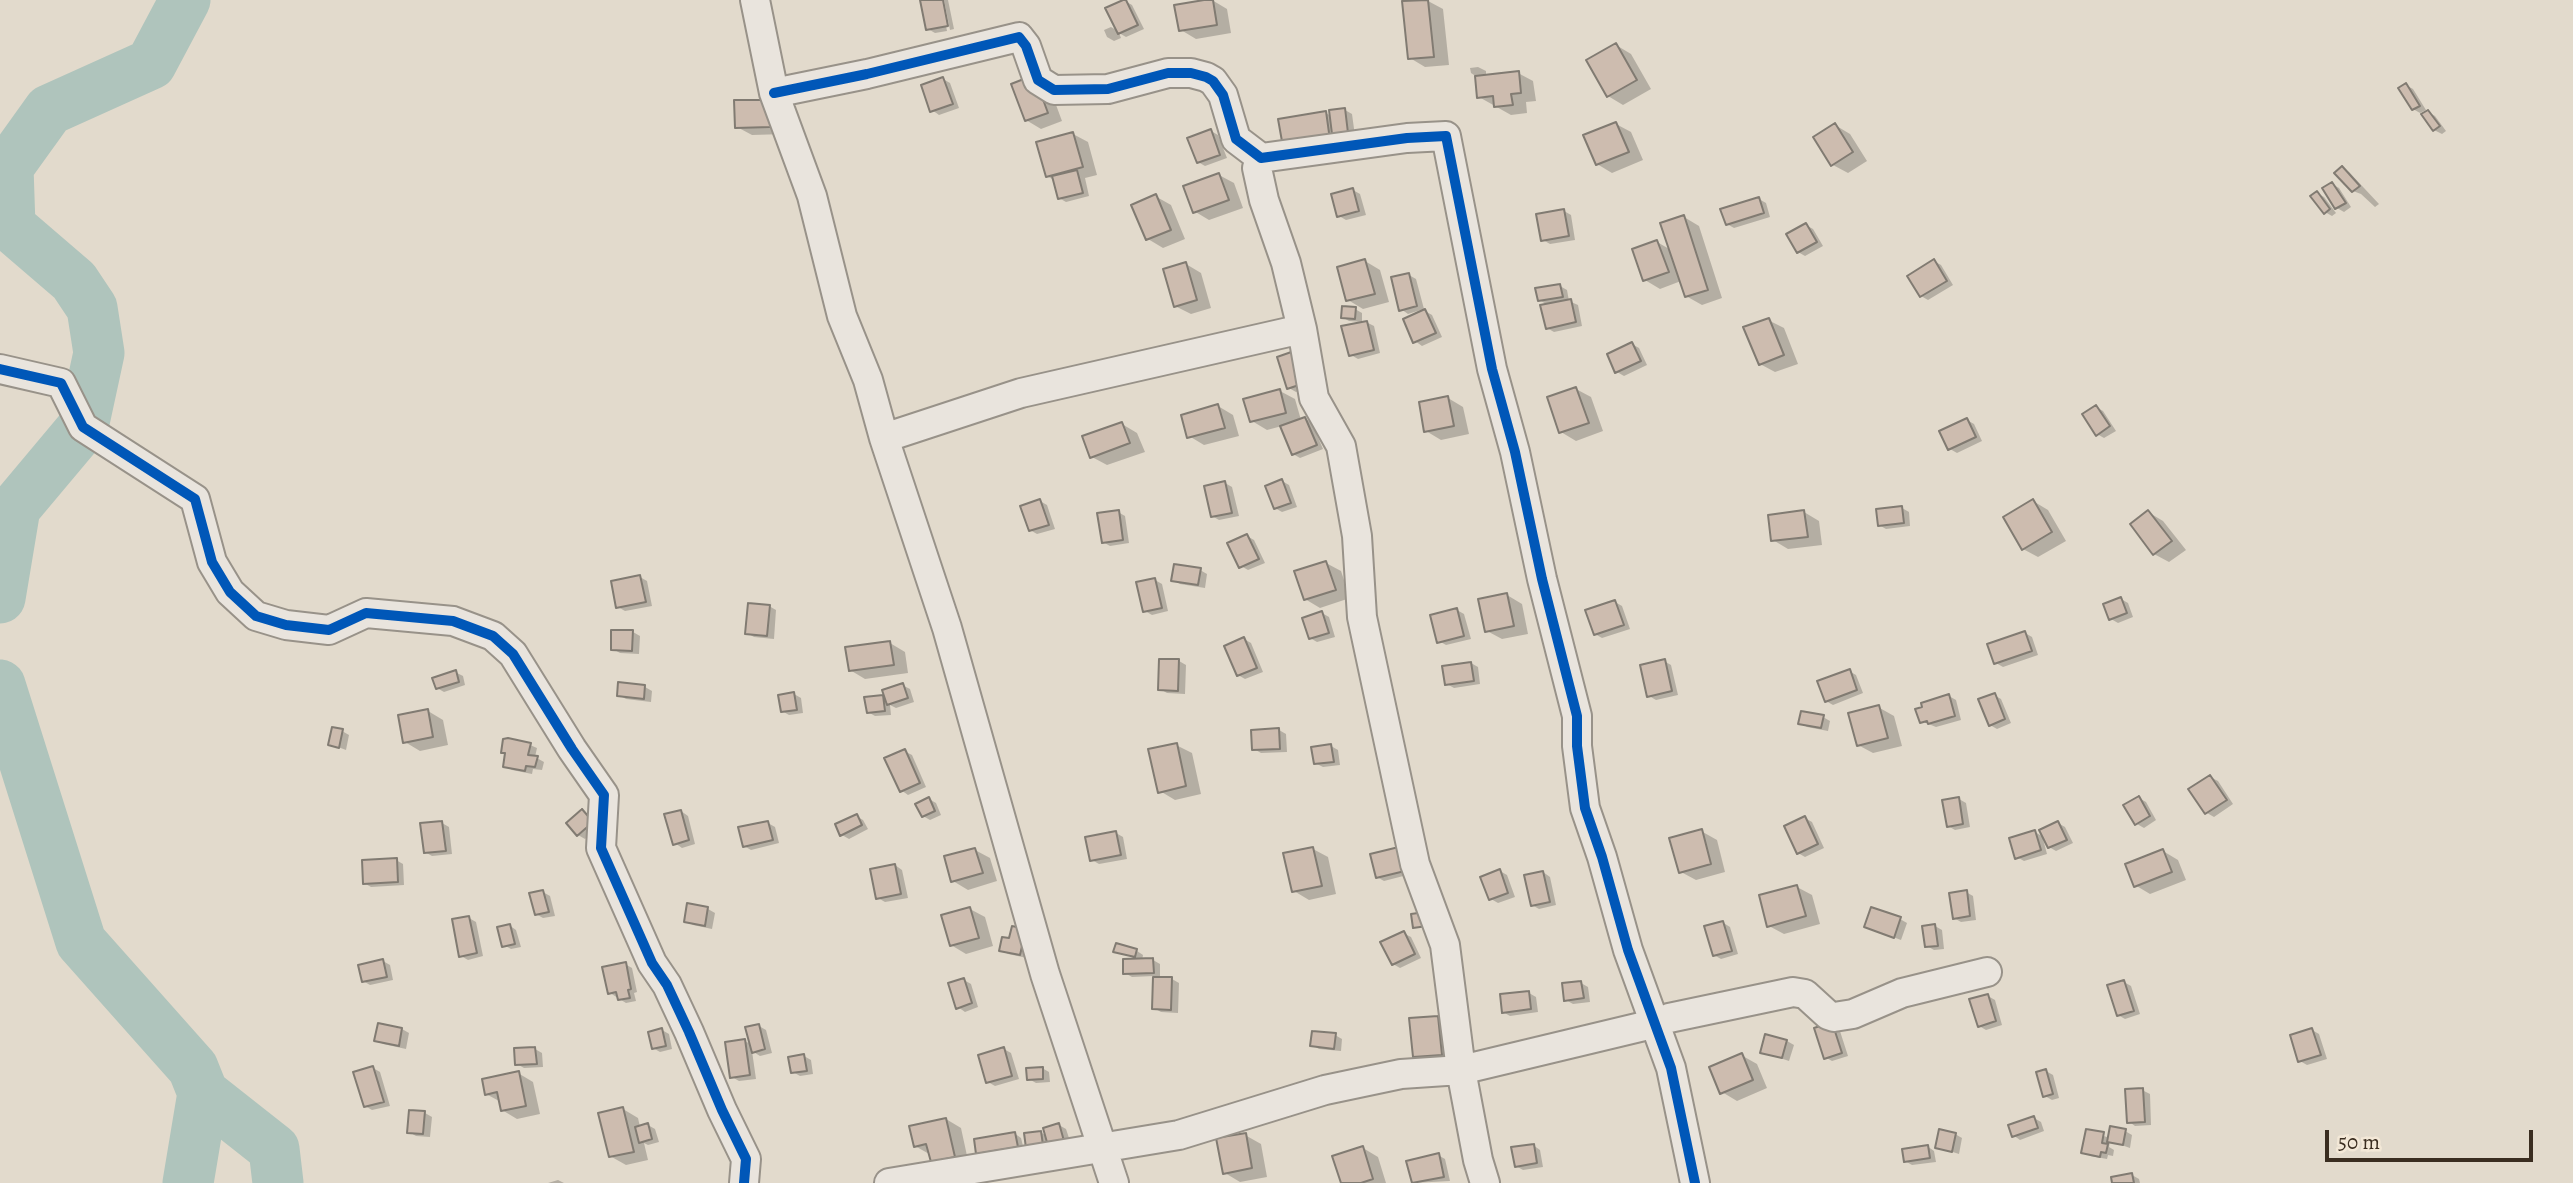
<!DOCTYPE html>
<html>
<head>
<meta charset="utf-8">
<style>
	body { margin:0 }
	#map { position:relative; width:2573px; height:1183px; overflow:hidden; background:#e2dacc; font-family:Alegreya,serif }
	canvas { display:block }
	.scale { position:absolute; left:2325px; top:1130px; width:208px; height:32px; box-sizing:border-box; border:4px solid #3a2d20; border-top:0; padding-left:9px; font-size:21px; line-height:24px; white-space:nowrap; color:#3a2d20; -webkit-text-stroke:5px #f3e8d7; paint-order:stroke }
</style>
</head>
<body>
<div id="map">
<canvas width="2573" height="1183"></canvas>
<div class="scale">50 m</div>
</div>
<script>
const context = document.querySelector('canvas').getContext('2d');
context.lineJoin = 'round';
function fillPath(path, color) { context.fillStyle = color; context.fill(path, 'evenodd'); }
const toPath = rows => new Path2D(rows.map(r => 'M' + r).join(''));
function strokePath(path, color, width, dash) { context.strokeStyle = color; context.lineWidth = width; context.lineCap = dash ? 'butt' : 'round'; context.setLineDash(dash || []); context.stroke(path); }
fillPath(toPath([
	[922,0,941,0,947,31,935,33,928,29],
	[944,0,948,0,954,29,950,30],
	[1212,0,1227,9,1231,33,1196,39,1181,30],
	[1125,1,1132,5,1144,29,1126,37,1119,33,1121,38,1114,41,1107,37,1104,30,1111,27,1118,31],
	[1428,1,1443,9,1449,65,1425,67,1410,58],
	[1616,45,1631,54,1651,89,1623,105,1608,96],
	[1478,67,1486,71,1486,76,1518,73,1533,81,1536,101,1526,102,1527,113,1511,115,1479,97,1477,77,1471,73,1470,68],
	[943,79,950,83,959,108,939,115,932,110],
	[2406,85,2413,89,2426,110,2420,113,2413,109],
	[1049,86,1062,121,1041,129,1026,120],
	[769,101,785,134,752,135,737,127],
	[1345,110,1352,114,1355,136,1299,155,1326,113,1331,116],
	[2428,112,2435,116,2446,131,2442,134,2434,130],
	[1616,124,1631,132,1643,160,1612,173,1597,164],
	[1835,125,1850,134,1867,161,1848,173,1833,165],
	[1211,131,1218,135,1227,158,1205,166,1198,162],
	[1073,134,1088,142,1097,175,1085,178,1089,196,1066,202,1059,198,1054,180,1047,176],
	[2342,168,2349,172,2379,204,2375,207,2361,194,2353,191],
	[1219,175,1234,183,1243,208,1209,220,1194,211],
	[2332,184,2339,188,2351,207,2344,212,2337,208],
	[1353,190,1360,194,1366,215,1346,220,1339,216],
	[2317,193,2324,197,2336,213,2332,216,2325,212],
	[1155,196,1171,205,1185,239,1163,248,1148,239],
	[1759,199,1766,203,1770,217,1734,228,1727,224],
	[1564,211,1571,215,1575,240,1550,244,1543,240],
	[1684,217,1699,226,1722,298,1702,305,1686,296,1681,281,1660,289,1645,280,1657,242,1671,250],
	[1806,225,1813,229,1823,246,1805,256,1798,252],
	[1365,261,1380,270,1389,302,1363,309,1348,300],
	[1934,261,1941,265,1953,285,1928,300,1921,296],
	[1186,264,1201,273,1211,308,1191,314,1175,306],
	[1409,275,1416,279,1424,309,1408,314,1401,309],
	[1560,286,1567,290,1569,301,1578,305,1582,326,1554,332,1547,328,1548,305,1539,300],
	[1355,309,1362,313,1362,322,1349,321,1342,317],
	[1425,311,1432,315,1442,337,1422,346,1415,341],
	[1768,320,1784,328,1798,364,1775,372,1760,364],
	[1366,322,1374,326,1380,353,1358,359,1351,355],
	[1632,344,1639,348,1647,365,1624,376,1617,372],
	[1279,358,1314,386,1296,392,1289,388],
	[1576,389,1591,397,1603,431,1576,441,1561,432],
	[1280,391,1295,399,1301,420,1305,418,1312,423,1323,449,1300,458,1293,454,1282,426,1267,430,1252,421],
	[1448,398,1463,407,1469,434,1441,440,1426,431],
	[1218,406,1233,415,1239,436,1204,445,1189,436],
	[2096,407,2103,411,2116,431,2104,438,2097,434],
	[1967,420,1974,424,1982,441,1957,453,1950,449],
	[1122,424,1137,433,1145,452,1107,465,1092,457],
	[1282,481,1289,485,1297,507,1282,512,1275,508],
	[1225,483,1232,487,1239,516,1219,520,1212,516],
	[1040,501,1047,505,1055,529,1037,534,1030,530],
	[2033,501,2048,510,2066,541,2038,557,2023,549],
	[1902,508,1909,512,1910,526,1886,529,1879,525],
	[1118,512,1125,516,1129,543,1110,546,1103,542],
	[1804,512,1819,521,1822,545,1788,549,1773,540],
	[2148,512,2163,521,2186,550,2169,562,2154,554],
	[1247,536,1254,540,1265,563,1248,570,1241,566],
	[1326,563,1341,571,1350,598,1320,608,1305,599],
	[1200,570,1207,574,1205,588,1180,584,1173,580],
	[640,577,647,581,652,606,625,611,618,607],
	[1155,580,1162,584,1168,611,1152,615,1145,611],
	[1507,595,1522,604,1528,634,1502,639,1487,631],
	[2121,599,2128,603,2133,617,2118,623,2111,619],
	[1615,602,1622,606,1630,629,1602,638,1595,634],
	[769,606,776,610,774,639,754,637,747,633],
	[1457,610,1464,614,1471,639,1446,645,1439,641],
	[1322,613,1329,617,1335,637,1317,642,1310,638],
	[633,632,640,636,639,654,620,653,613,649],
	[2025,633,2032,637,2038,655,2003,667,1996,663],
	[1244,639,1251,643,1263,672,1245,679,1238,675],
	[890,643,905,652,908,673,865,679,850,670],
	[1161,660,1179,661,1186,665,1185,694,1167,693,1160,689],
	[1664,661,1671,665,1678,695,1656,700,1649,696],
	[1471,663,1478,667,1480,684,1454,688,1447,684],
	[1849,671,1856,675,1863,693,1833,705,1826,701],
	[455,672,463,676,465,685,444,692,437,688],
	[902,685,910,689,914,702,896,708,890,705,891,715,875,716,868,712,883,697,887,700],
	[645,687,652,691,651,702,626,699,619,695],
	[794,694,801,698,803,713,789,715,782,711],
	[1994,695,2001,699,2011,723,1997,729,1990,725],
	[1949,696,1956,700,1961,720,1936,727,1921,721],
	[1878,707,1894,716,1902,746,1873,753,1858,745],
	[428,711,443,720,448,745,420,751,405,742],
	[1823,717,1830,721,1828,731,1807,727,1800,723],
	[1279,730,1286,734,1287,752,1261,753,1254,749],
	[342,731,349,735,346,750,330,744],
	[530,745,537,748,535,757,544,762,542,770,533,769,532,774,512,770,505,766,507,754,503,752],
	[1176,745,1192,753,1201,794,1175,800,1160,791],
	[1331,746,1338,750,1340,765,1323,767,1315,763],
	[904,751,912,755,926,787,908,795,901,790],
	[2210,777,2218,781,2233,804,2214,817,2207,813],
	[2139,798,2146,802,2156,820,2144,828,2137,824],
	[929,799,936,803,941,815,930,820,923,816],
	[1959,799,1966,803,1970,827,1955,830,1948,826],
	[583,811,599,826,585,839,578,835],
	[681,811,688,816,695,844,682,848,675,843],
	[856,816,863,820,868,829,849,839,842,835],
	[1805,818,1812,822,1824,848,1805,857,1798,853],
	[442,823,449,827,452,854,432,856,425,852],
	[768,823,775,827,779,843,751,850,744,846],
	[2058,823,2065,827,2073,843,2056,851,2049,847,2045,838,2043,839,2047,854,2024,861,2017,857,2035,832,2045,838],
	[1701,831,1717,840,1725,872,1696,880,1681,872],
	[1116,833,1123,837,1127,859,1099,864,1092,860],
	[1313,849,1328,857,1336,894,1309,900,1294,891],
	[975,850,990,858,997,881,968,890,953,881],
	[2163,851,2178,860,2186,880,2150,894,2135,885],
	[1372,855,1415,873,1384,881,1377,877],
	[396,860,403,864,404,885,371,887,364,883],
	[895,865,902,870,908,898,885,902,878,898],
	[1500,871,1507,875,1515,897,1498,903,1491,899],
	[1543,872,1550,877,1556,905,1539,909,1532,905],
	[1797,887,1812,895,1820,924,1784,934,1769,926],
	[543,892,550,896,555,916,543,918,536,914],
	[1966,892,1973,896,1976,920,1961,922,1954,918],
	[708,909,715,913,712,929,693,925,686,921],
	[970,909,985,917,993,946,966,954,951,945],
	[469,918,476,922,483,956,468,960,461,956],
	[1900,919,1907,923,1901,940,1866,927],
	[1722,922,1730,927,1738,954,1721,959,1714,955],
	[509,925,516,930,521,947,511,949,504,945],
	[1935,926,1942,930,1944,949,1934,950,1927,946],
	[1403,933,1411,937,1421,958,1400,968,1393,964],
	[1032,934,1027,958,1008,954,1001,950,1011,940],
	[1115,951,1137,951,1143,955,1142,961,1153,960,1160,964,1160,979,1172,979,1179,983,1178,1013,1161,1012,1154,1008,1154,976,1132,977,1125,973,1139,959],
	[383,961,390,965,393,980,370,985,363,981],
	[625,964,632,968,637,992,634,993,636,1001,626,1003,610,993],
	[964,980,971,984,978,1007,965,1012,958,1007],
	[2124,982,2131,986,2140,1014,2125,1019,2118,1015],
	[1581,983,1588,987,1590,1002,1573,1004,1566,1000],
	[1529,993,1536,997,1538,1012,1510,1016,1503,1012],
	[1988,996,1995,1000,2002,1025,1986,1030,1979,1026],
	[1437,1017,1452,1026,1456,1063,1430,1065,1415,1056],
	[1832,1024,1839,1028,1848,1056,1832,1061,1825,1057],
	[759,1026,766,1030,772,1053,760,1056,752,1051,756,1079,739,1081,732,1077,745,1041,752,1045],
	[402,1029,409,1033,406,1049,383,1044,376,1040],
	[662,1030,669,1034,672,1049,660,1052,653,1048],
	[2312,1030,2319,1034,2327,1059,2307,1065,2300,1061],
	[1335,1035,1342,1039,1341,1051,1319,1049,1312,1045],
	[1787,1041,1794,1045,1789,1061,1762,1052],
	[535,1049,542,1053,543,1067,524,1068,517,1064],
	[1004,1049,1011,1053,1019,1079,995,1086,988,1082],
	[1741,1055,1757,1064,1767,1088,1737,1101,1722,1092],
	[804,1056,811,1060,813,1074,800,1076,793,1072],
	[373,1068,380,1072,390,1106,372,1110,365,1106],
	[1042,1068,1049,1072,1050,1082,1036,1083,1029,1079],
	[2046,1071,2053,1075,2059,1098,2052,1100,2045,1096],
	[518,1073,533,1082,540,1114,517,1119,502,1110,501,1102,486,1094],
	[2142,1090,2150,1094,2151,1125,2135,1126,2128,1121],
	[623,1109,638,1118,640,1127,648,1125,655,1129,659,1142,648,1145,644,1143,648,1160,626,1165,610,1156],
	[410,1112,425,1113,432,1117,430,1137,416,1136,409,1132],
	[2034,1118,2041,1122,2044,1131,2020,1140,2013,1135],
	[946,1119,961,1128,969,1165,947,1170,932,1161,931,1155,915,1146],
	[1059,1125,1066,1129,1071,1144,1035,1151,1040,1132,1047,1136],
	[2088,1131,2110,1138,2125,1131,2132,1135,2130,1148,2110,1141,2109,1147,2114,1150,2113,1156,2108,1155,2107,1159,2090,1156,2083,1152],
	[1014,1133,1021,1138,1024,1150,985,1157,978,1153],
	[1955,1134,1962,1138,1959,1154,1937,1147],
	[1245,1135,1261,1144,1267,1177,1240,1182,1225,1173],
	[1533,1145,1540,1150,1543,1167,1523,1170,1516,1166],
	[1927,1146,1934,1151,1936,1162,1912,1165,1905,1161],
	[1363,1148,1378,1157,1386,1183,1343,1183],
	[1438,1155,1445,1159,1450,1181,1414,1183,1408,1162],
	[2132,1175,2139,1179,2140,1183,2114,1183],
	[558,1180,564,1183,548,1183]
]), '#0003');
strokePath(toPath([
	[0,598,15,508,83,427,99,353,92,308,74,281,10,226,8,167,49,110,151,64,185,0],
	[0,685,81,942,193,1068,203,1093,188,1183],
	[203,1093,274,1149,278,1183]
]), '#afc4bc', 51);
const building = toPath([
	[920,0,943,0,948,26,926,30,920,0],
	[1123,0,1126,0,1138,25,1118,34,1105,8,1123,0],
	[1204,0,1213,0,1217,25,1179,31,1174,5,1204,0],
	[1428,0,1434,57,1408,59,1402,1,1428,0],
	[1616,43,1637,80,1607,97,1586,60,1616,43],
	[1519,71,1521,93,1511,94,1513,105,1494,107,1493,96,1477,98,1475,76,1519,71],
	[1034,75,1048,113,1025,121,1011,84,1034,75],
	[943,77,953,104,930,112,921,85,943,77],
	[2406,83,2420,106,2412,110,2398,88,2406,83],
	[734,100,770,100,771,127,735,128,734,100],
	[1345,108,1348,133,1332,134,1329,110,1345,108],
	[2428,110,2440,126,2433,131,2421,114,2428,110],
	[1326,111,1330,140,1283,147,1278,119,1326,111],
	[1616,122,1629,152,1596,165,1583,135,1616,122],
	[1835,123,1853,152,1831,166,1813,137,1835,123],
	[1211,129,1220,155,1197,163,1187,138,1211,129],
	[1073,132,1083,167,1046,177,1036,142,1073,132],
	[2342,166,2360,186,2352,192,2334,173,2342,166],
	[1077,170,1083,193,1058,199,1052,176,1077,170],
	[1219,173,1229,200,1193,213,1183,186,1219,173],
	[2332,182,2346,203,2335,209,2322,188,2332,182],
	[1353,188,1359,211,1337,217,1331,194,1353,188],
	[2317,191,2330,209,2324,214,2310,196,2317,191],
	[1156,194,1171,230,1146,240,1131,205,1156,194],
	[1759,197,1764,213,1726,225,1720,209,1759,197],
	[1564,209,1569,236,1541,241,1536,214,1564,209],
	[1684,215,1708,290,1685,297,1660,223,1684,215],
	[1806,223,1817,242,1797,253,1786,234,1806,223],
	[1657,240,1669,272,1643,281,1632,249,1657,240],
	[1365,259,1375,294,1346,301,1337,267,1365,259],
	[1934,259,1947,281,1920,297,1907,276,1934,259],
	[1186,262,1197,300,1174,307,1163,269,1186,262],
	[1409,273,1417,306,1399,311,1391,277,1409,273],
	[1560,284,1563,297,1538,301,1535,288,1560,284],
	[1571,299,1576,322,1546,329,1540,305,1571,299],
	[1342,306,1356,307,1355,319,1341,318,1342,306],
	[1425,309,1436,333,1413,343,1403,319,1425,309],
	[1769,318,1784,355,1759,365,1743,327,1769,318],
	[1367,321,1374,350,1349,356,1341,326,1367,321],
	[1632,342,1641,361,1615,373,1607,354,1632,342],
	[1297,350,1308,382,1287,389,1277,357,1297,350],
	[1576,387,1589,423,1559,433,1547,397,1576,387],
	[1280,389,1286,413,1250,422,1243,399,1280,389],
	[1448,396,1454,426,1424,432,1419,402,1448,396],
	[1218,404,1225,428,1187,438,1181,415,1218,404],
	[2096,405,2110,426,2096,436,2082,414,2096,405],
	[1305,417,1317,445,1292,455,1280,426,1305,417],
	[1967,418,1976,437,1948,450,1939,431,1967,418],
	[1122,422,1130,443,1090,458,1082,436,1122,422],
	[1282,479,1291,503,1274,509,1265,486,1282,479],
	[1225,481,1232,513,1211,517,1204,486,1225,481],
	[1040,499,1049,525,1029,531,1020,506,1040,499],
	[2033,499,2052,532,2022,550,2003,517,2033,499],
	[1902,506,1904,523,1878,526,1876,509,1902,506],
	[1119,510,1123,540,1102,543,1097,513,1119,510],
	[1804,510,1808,537,1771,541,1768,515,1804,510],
	[2148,510,2172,541,2153,555,2130,524,2148,510],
	[1247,534,1259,559,1239,568,1227,543,1247,534],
	[1326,561,1336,590,1304,600,1294,571,1326,561],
	[1174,564,1201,568,1198,585,1171,581,1174,564],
	[640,575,646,602,616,608,611,581,640,575],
	[1155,578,1162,608,1143,612,1136,582,1155,578],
	[1507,593,1514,626,1485,632,1478,599,1507,593],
	[2121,597,2127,613,2109,620,2103,604,2121,597],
	[1615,600,1624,625,1594,635,1585,610,1615,600],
	[748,603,770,605,767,636,745,634,748,603],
	[1457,608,1464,636,1437,643,1430,615,1457,608],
	[1322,611,1329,633,1309,639,1302,618,1322,611],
	[611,630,633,630,632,651,611,650,611,630],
	[2025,631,2032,651,1994,664,1987,644,2025,631],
	[1244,637,1257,668,1237,676,1224,646,1244,637],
	[890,641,894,665,849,671,845,647,890,641],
	[1159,659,1179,659,1178,691,1158,690,1159,659],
	[1665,659,1672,691,1647,697,1640,665,1665,659],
	[1471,662,1474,681,1445,685,1442,666,1471,662],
	[1850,669,1857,690,1825,702,1817,681,1850,669],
	[456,670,459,682,436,689,432,678,456,670],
	[618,682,645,685,644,699,617,696,618,682],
	[903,683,908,698,887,705,882,690,903,683],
	[794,692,797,710,781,712,778,695,794,692],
	[1995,693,2005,719,1989,726,1978,699,1995,693],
	[1949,694,1955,716,1928,724,1927,721,1920,723,1915,709,1922,707,1921,703,1949,694],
	[883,695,885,711,867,713,864,697,883,695],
	[1879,705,1888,738,1857,746,1848,713,1879,705],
	[428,709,433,737,403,743,398,715,428,709],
	[1801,711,1824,715,1821,728,1798,724,1801,711],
	[332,727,343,729,339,748,328,745,332,727],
	[1279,728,1280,749,1252,750,1251,730,1279,728],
	[508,738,531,743,528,755,538,756,535,767,526,766,525,771,503,767,505,753,501,753,503,739,508,738],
	[1177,743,1186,786,1158,793,1148,749,1177,743],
	[1331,744,1334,762,1314,764,1311,747,1331,744],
	[905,749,920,783,900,792,884,758,905,749],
	[2210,775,2227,800,2205,814,2188,789,2210,775],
	[2139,796,2150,816,2135,825,2123,805,2139,796],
	[929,797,935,811,922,817,915,804,929,797],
	[1959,797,1963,824,1947,827,1942,800,1959,797],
	[582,809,593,822,577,836,566,823,582,809],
	[681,810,689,840,673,845,664,814,681,810],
	[857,814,862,825,840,836,835,824,857,814],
	[1805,816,1818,844,1797,854,1784,826,1805,816],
	[442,821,446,851,424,853,420,823,442,821],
	[768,821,773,840,743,847,738,827,768,821],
	[2058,821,2067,840,2048,848,2039,830,2058,821],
	[1702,829,1711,864,1679,873,1669,838,1702,829],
	[2035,830,2041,850,2015,859,2009,838,2035,830],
	[1116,831,1121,855,1090,861,1085,837,1116,831],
	[1403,846,1409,870,1376,878,1370,854,1403,846],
	[1313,847,1322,886,1292,892,1283,853,1313,847],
	[975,848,983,873,951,882,944,856,975,848],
	[2163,849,2172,872,2134,887,2125,864,2163,849],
	[397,858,398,882,363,884,362,860,397,858],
	[895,864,901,894,876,899,870,869,895,864],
	[1500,869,1508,893,1489,900,1480,877,1500,869],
	[1543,871,1550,902,1531,906,1524,875,1543,871],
	[1797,885,1806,916,1767,927,1759,895,1797,885],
	[543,890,549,912,535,915,529,893,543,890],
	[1967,890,1970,916,1953,919,1949,893,1967,890],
	[687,903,708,907,705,926,684,922,687,903],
	[970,907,979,938,950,946,941,915,970,907],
	[1871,907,1901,917,1894,938,1864,927,1871,907],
	[1425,912,1427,926,1413,928,1411,914,1425,912],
	[469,916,477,953,459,957,452,919,469,916],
	[1723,921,1732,951,1713,956,1704,926,1723,921],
	[510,924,515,944,502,947,497,927,510,924],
	[1935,924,1938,946,1925,947,1922,926,1935,924],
	[1012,926,1026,929,1020,955,999,951,1002,937,1009,938,1012,926],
	[1404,931,1415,954,1392,965,1380,942,1404,931],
	[1116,943,1137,949,1135,957,1113,952,1116,943],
	[1153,958,1154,973,1123,974,1123,959,1153,958],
	[383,959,387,977,362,982,358,965,383,959],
	[626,962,631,989,628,990,630,998,618,1000,616,992,608,994,602,967,626,962],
	[1153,977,1172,977,1171,1010,1152,1009,1153,977],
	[964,978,972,1003,956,1009,948,983,964,978],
	[2124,980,2134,1011,2117,1016,2107,985,2124,980],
	[1581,981,1584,998,1564,1001,1562,983,1581,981],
	[1529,991,1531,1009,1502,1013,1500,994,1529,991],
	[1988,994,1996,1021,1978,1027,1969,999,1988,994],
	[1438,1016,1442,1055,1413,1057,1409,1018,1438,1016],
	[1832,1022,1842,1053,1824,1059,1814,1028,1832,1022],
	[378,1023,402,1028,399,1046,374,1041,378,1023],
	[759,1024,765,1049,752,1053,745,1027,759,1024],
	[662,1028,666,1046,652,1049,648,1032,662,1028],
	[2312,1028,2321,1055,2298,1062,2290,1035,2312,1028],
	[1312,1031,1336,1033,1334,1049,1310,1046,1312,1031],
	[1765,1034,1787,1040,1782,1058,1760,1053,1765,1034],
	[745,1039,750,1075,730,1078,725,1042,745,1039],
	[535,1047,537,1064,515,1065,514,1048,535,1047],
	[1004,1047,1012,1076,986,1083,978,1055,1004,1047],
	[1742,1053,1753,1080,1720,1094,1709,1067,1742,1053],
	[804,1054,807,1071,791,1073,788,1057,804,1054],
	[373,1066,384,1102,364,1107,353,1072,373,1066],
	[1043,1067,1043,1079,1027,1080,1026,1068,1043,1067],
	[2046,1069,2053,1094,2043,1097,2036,1072,2046,1069],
	[519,1071,526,1106,501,1111,497,1092,485,1095,482,1079,519,1071],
	[2143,1088,2145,1122,2127,1123,2125,1089,2143,1088],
	[623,1107,634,1152,609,1157,598,1113,623,1107],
	[409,1110,425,1111,423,1134,407,1133,409,1110],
	[2034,1116,2038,1128,2012,1137,2008,1125,2034,1116],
	[946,1118,955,1157,931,1162,926,1144,914,1147,909,1126,946,1118],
	[648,1123,652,1139,639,1143,635,1127,648,1123],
	[1059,1123,1064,1141,1048,1146,1043,1128,1059,1123],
	[2110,1126,2126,1129,2123,1145,2107,1142,2110,1126],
	[1939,1129,1956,1133,1952,1152,1935,1148,1939,1129],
	[2086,1129,2104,1132,2102,1143,2108,1144,2106,1153,2101,1152,2100,1157,2081,1153,2086,1129],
	[1041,1131,1043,1145,1026,1148,1024,1133,1041,1131],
	[1015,1132,1018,1147,976,1154,974,1139,1015,1132],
	[1246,1133,1252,1168,1223,1174,1216,1138,1246,1133],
	[1534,1144,1537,1163,1515,1167,1511,1147,1534,1144],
	[1928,1145,1930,1158,1904,1162,1902,1149,1928,1145],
	[1363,1146,1373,1179,1361,1183,1341,1183,1332,1156,1363,1146],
	[1439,1153,1444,1177,1412,1183,1406,1161,1439,1153],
	[2132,1173,2134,1183,2112,1183,2111,1177,2132,1173]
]);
fillPath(building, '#cdbcaf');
strokePath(building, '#817b72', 2);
const minor = toPath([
	[755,0,774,93,812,196,842,316,868,380,884,438,947,628,1045,974,1114,1183],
	[774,93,867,74,1019,37,1026,46,1038,80,1054,90,1108,89,1168,73,1191,73,1206,77,1213,81,1223,95,1236,139,1261,158,1407,138,1446,136,1492,369,1515,452,1542,579,1577,716,1577,746,1585,808,1602,857,1628,950,1671,1068,1695,1183],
	[1261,158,1257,168,1264,200,1286,263,1302,329,1314,398,1341,446,1357,536,1362,617,1415,864,1445,945,1461,1070,1478,1160,1485,1183],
	[0,369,61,383,83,427,195,499,212,562,230,592,256,616,286,625,329,630,366,613,453,621,493,636,513,654,572,749,604,795,601,848,652,963,667,985,689,1032,722,1110,746,1159,744,1183],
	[884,438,1021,393,1302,329],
	[889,1183,1179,1135,1325,1090,1401,1074,1461,1070,1653,1024,1669,1018,1793,992,1805,994,1828,1015,1834,1017,1853,1014,1902,993,1987,972]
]);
strokePath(minor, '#989289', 32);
strokePath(minor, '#e9e4dd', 28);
strokePath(toPath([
	[774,93,867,74,1019,37,1026,46,1038,80,1054,90,1108,89,1168,73,1191,73,1206,77,1213,81,1223,95,1236,139,1261,158,1407,138,1446,136,1492,369,1515,452,1542,579,1577,716,1577,746,1585,808,1602,857,1628,950,1671,1068,1695,1183],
	[0,369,61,383,83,427,195,499,212,562,230,592,256,616,286,625,329,630,366,613,453,621,493,636,513,654,572,749,604,795,601,848,652,963,667,985,689,1032,722,1110,746,1159,744,1183]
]), '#0057b8', 10);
</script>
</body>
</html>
